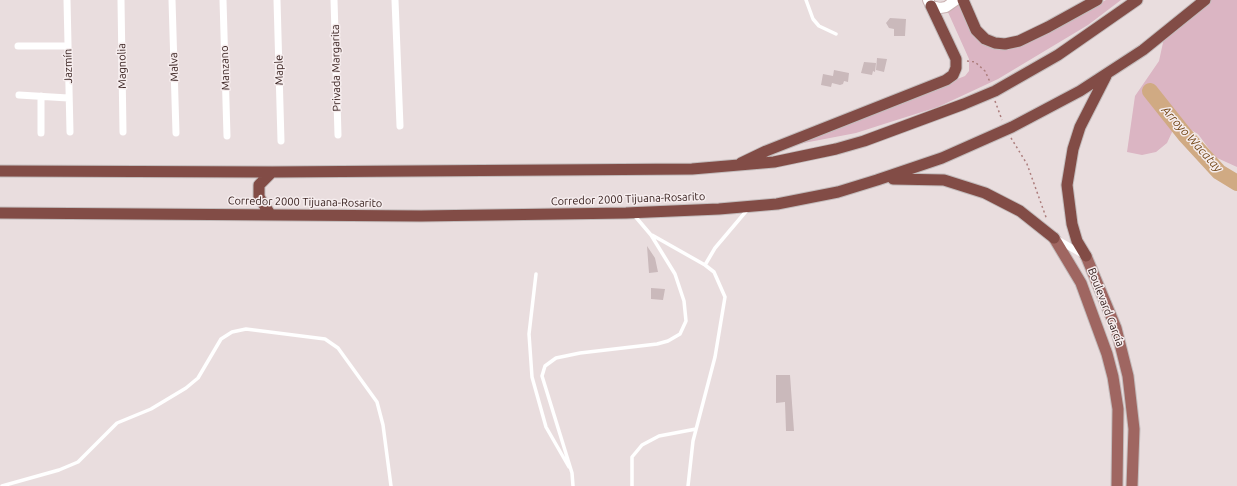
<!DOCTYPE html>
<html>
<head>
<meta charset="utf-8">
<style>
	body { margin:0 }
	canvas { display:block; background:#e9ddde }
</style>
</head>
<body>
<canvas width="1237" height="486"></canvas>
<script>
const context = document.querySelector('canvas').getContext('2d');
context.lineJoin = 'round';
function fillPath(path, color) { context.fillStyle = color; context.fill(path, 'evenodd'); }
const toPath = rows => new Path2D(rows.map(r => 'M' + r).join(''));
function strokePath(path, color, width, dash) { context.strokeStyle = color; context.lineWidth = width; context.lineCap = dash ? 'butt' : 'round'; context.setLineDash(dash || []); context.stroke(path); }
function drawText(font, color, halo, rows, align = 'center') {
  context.font = font + ' Ubuntu,sans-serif'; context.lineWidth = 3; context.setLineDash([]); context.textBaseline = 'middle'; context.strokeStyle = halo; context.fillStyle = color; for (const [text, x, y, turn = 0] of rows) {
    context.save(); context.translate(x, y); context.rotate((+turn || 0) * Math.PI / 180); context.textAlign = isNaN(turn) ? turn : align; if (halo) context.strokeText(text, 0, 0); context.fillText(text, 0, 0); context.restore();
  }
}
fillPath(toPath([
	[1106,0,1121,0,1088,25,998,79,938,107,884,124,856,133,788,146,965,76,969,71,969,59,947,10,952,9,959,4,982,43,992,48,1009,49,1044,33],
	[1209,0,1237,0,1237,167,1215,157,1198,134,1186,127,1173,130,1167,143,1156,152,1142,155,1127,152,1135,96,1159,61,1164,38]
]), '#dbb5c3');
strokePath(toPath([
	[1150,91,1185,135,1219,172,1237,183]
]), '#d0aa83', 16);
fillPath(toPath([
	[890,18,906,19,905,36,894,36,894,29,889,28,886,23],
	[877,58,887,59,884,72,876,70],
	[864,62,876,63,875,72,873,71,872,75,861,73],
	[834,70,849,73,848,82,844,81,843,84,840,85,832,83,831,87,821,85,823,74,833,76],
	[647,246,655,258,658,272,649,273],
	[651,288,665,289,663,300,651,299],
	[776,375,790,375,794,431,786,431,785,402,776,403]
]), '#cab9bb');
const secondary = toPath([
	[928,0,931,6,940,8,946,7,956,0]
]);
const primary = toPath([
	[1054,238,1081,283,1107,354,1113,377,1118,409,1117,486],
	[1086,256,1116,328,1128,376,1134,429,1132,486]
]);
const trunk = toPath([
	[963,0,976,30,985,39,995,43,1005,44,1019,41,1048,27,1097,0],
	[741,163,766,151,946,80,953,75,956,68,956,59,931,6],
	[0,171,272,172,692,169,774,162,836,149,864,141,964,104,995,91,1058,55,1137,0],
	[893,179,944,180,985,193,1020,211,1054,238],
	[0,213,421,216,626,213,719,209,777,204,838,192,877,180,942,158,1012,127,1080,91,1143,50,1205,0],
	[270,214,259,197,259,185,272,172],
	[1086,256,1077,241,1072,224,1067,185,1073,149,1080,127,1106,76]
]);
strokePath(secondary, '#c9b0b0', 12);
strokePath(primary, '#c3bcbc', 13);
strokePath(trunk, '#c3bcbc', 13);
strokePath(toPath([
	[967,61,975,62,985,71,990,82],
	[995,101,1002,120],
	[1011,138,1027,164,1047,220]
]), '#ad7e7d', 1.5, [2, 3]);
strokePath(toPath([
	[806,0,813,19,819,26,836,34],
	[652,235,705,265,714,272,725,297,715,357,693,441,688,486],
	[705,265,715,248,748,209],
	[536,274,529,334,532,377,546,427,569,467],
	[2,486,59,470,78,462,117,423,151,409,186,388,198,378,221,339,232,332,246,329,325,339,338,348,377,402,383,425,391,486],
	[573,486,572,473,542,376,545,366,556,358,580,353,657,344,668,341,680,334,686,321,684,301,675,274,651,235,634,215],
	[632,486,632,457,642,445,659,436,696,429]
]), '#fff', 3.5);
strokePath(toPath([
	[67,0,70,132],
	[121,0,123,132],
	[172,0,176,133],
	[223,0,227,136],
	[277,0,281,141],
	[334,0,338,135],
	[395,0,400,126],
	[18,46,68,46],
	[19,95,68,98],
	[41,133,41,96],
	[1056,239,1084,255]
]), '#fff', 7);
strokePath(secondary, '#fff', 10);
strokePath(primary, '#9f6661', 11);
strokePath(trunk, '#824c46', 11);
drawText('11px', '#38211f', '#f6edee', [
	["Jazmín",68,66,-91],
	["Magnolia",122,66,-91],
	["Malva",174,67,-92],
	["Manzano",225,68,-92],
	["Privada Margarita",336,68,-91],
	["Maple",279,70,-91],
	["Corredor 2000 Tijuana-Rosarito",628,199,-2],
	["Corredor 2000 Tijuana-Rosarito",305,202,1],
	["Boulevard García",1106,307,69]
]);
drawText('italic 12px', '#734819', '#f6edee', [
	["Arroyo Wacatay",1192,139,48]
]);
</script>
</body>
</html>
